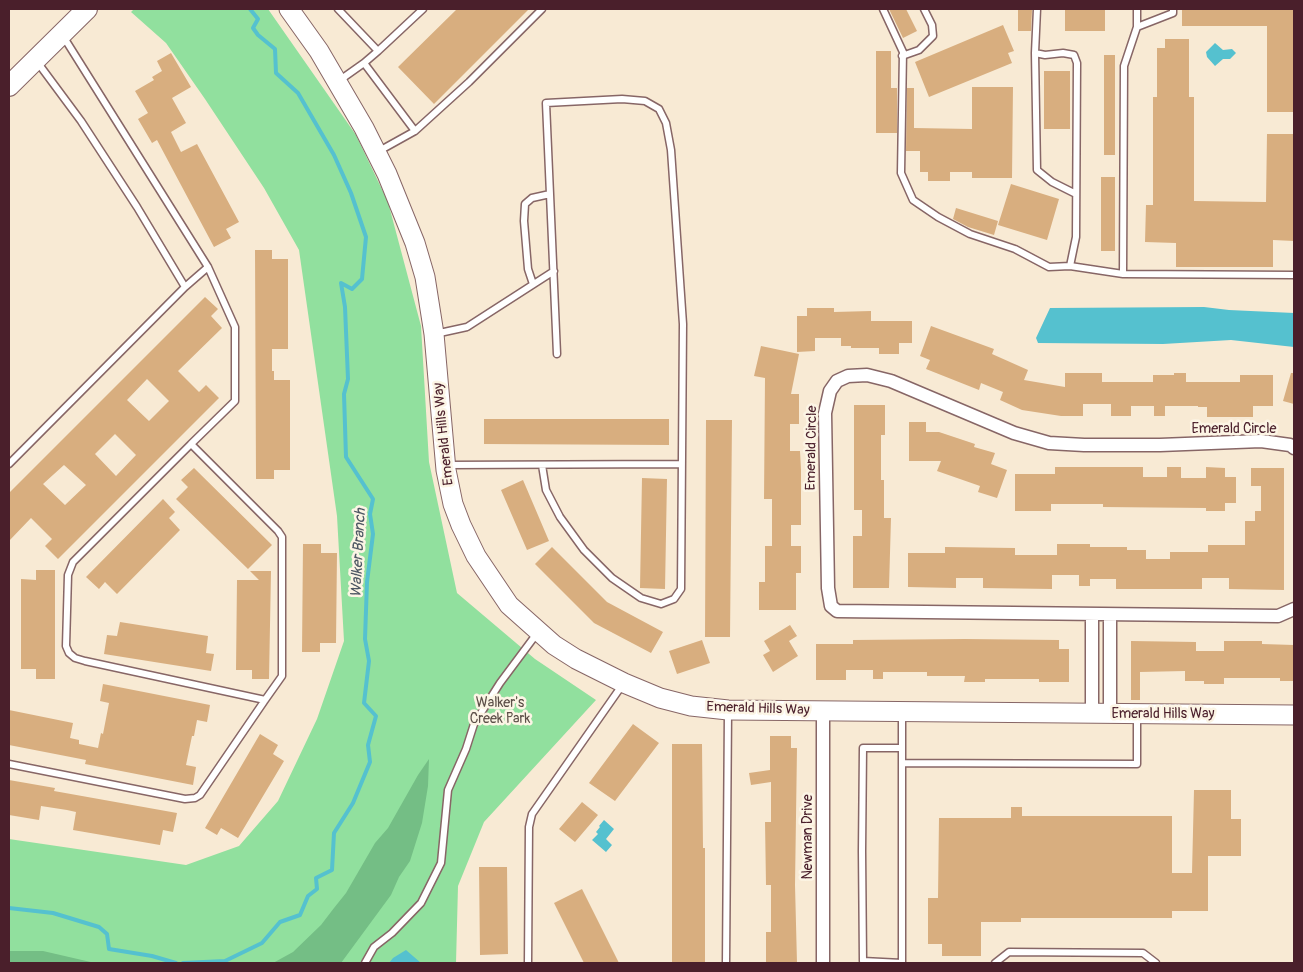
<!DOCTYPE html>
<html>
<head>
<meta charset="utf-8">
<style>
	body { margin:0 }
	#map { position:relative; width:1303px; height:972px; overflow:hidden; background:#f8ead4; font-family:Pangolin,sans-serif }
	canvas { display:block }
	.frame { position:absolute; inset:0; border:10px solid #4a1f2b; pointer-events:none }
</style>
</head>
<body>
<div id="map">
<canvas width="1303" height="972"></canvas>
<div class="frame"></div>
</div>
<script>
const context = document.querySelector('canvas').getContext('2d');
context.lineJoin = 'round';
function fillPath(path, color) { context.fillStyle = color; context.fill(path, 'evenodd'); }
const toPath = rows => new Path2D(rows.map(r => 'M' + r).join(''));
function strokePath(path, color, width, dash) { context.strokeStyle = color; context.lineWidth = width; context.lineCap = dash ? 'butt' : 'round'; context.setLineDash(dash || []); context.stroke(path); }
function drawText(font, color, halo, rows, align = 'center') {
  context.font = font + ' Pangolin,sans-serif'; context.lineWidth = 5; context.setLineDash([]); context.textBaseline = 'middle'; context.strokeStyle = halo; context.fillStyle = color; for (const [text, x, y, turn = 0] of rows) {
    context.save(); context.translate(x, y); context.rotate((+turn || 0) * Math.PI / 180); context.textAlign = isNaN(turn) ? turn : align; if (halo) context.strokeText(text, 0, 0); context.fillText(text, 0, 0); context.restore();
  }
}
fillPath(toPath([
	[134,9,268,9,356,135,388,202,421,326,429,462,457,593,535,659,596,700,484,822,458,886,456,963,9,963,9,839,186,865,239,846,278,801,317,719,344,641,337,516,299,250,264,188,205,99,166,43,131,12]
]), '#91e09e');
fillPath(toPath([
	[429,759,428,786,422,823,410,861,399,877,391,895,341,963,273,963,293,952,321,925,334,908,346,893,375,843,388,828,418,775],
	[9,951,43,951,95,963,9,963]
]), '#74be85');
fillPath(toPath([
	[1215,43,1223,50,1232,49,1236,53,1230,59,1223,59,1215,66,1207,57,1206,52],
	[1204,307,1229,310,1294,313,1294,347,1231,340,1163,344,1038,343,1036,338,1050,308],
	[604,820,614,829,606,839,612,845,606,852,592,840,598,834,596,832,600,827,599,826],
	[406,950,421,963,389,963,393,958]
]), '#55c1cf');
strokePath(toPath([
	[9,908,53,913,99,927,107,934,109,949,152,956,176,963],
	[183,963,225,961,262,943,280,922,300,915,308,896,317,889,316,878,332,870,334,833,353,803,370,762,368,745,376,716,364,703,369,661,365,639,367,582,373,534,370,514,373,499,346,457,344,394,348,379,345,307,341,283,352,289,362,279,366,237,351,193,334,155,298,93,276,73,275,49,258,35,253,28,258,19,250,9]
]), '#55c1cf', 4);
fillPath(toPath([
	[457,9,529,9,434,104,398,67],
	[889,9,906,9,917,31,903,38],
	[1018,9,1032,9,1031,31,1018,31],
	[1065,9,1105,9,1105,31,1065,31],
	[1182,9,1294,9,1294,112,1267,112,1267,26,1182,26],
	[1003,25,1014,51,1008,53,1012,63,929,97,915,62],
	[1165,39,1189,39,1189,97,1194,97,1194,201,1266,202,1267,134,1294,134,1294,241,1273,240,1273,267,1176,267,1176,243,1145,242,1146,205,1153,205,1153,97,1157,97,1157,48,1165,48],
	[876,51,891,51,891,88,897,88,897,133,876,133],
	[171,53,191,87,172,98,186,123,171,132,181,152,197,144,239,222,226,229,231,238,214,247,157,140,152,143,138,119,148,113,135,91,154,80,152,77,162,71,157,61],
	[1104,55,1115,55,1115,155,1104,155],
	[1044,71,1070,71,1070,129,1044,129],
	[972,87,1013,87,1012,178,972,178,972,172,950,172,950,181,928,181,928,172,920,172,920,151,906,151,907,88,914,88,914,128,972,129],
	[1101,177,1115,177,1115,251,1101,251],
	[1011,184,1059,199,1047,240,998,225],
	[956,208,998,221,994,235,968,227,953,219],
	[255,250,272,250,272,259,288,259,288,349,272,349,272,371,274,371,274,380,290,380,290,470,274,470,274,479,256,479],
	[205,297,218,309,211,316,222,328,178,371,199,392,206,385,219,398,58,559,45,546,52,539,31,518,9,541,9,493],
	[147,379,169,401,149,421,127,400],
	[115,434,136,455,116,476,95,454],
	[64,465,86,485,65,505,43,484],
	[807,308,834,308,834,312,871,311,871,321,912,321,912,343,899,343,899,354,879,354,879,348,851,348,851,346,841,346,841,338,815,338,815,351,797,352,797,316,807,316],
	[931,326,994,349,992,354,1028,370,1024,380,1065,387,1065,373,1102,373,1102,382,1153,382,1153,375,1174,375,1174,373,1186,373,1186,382,1240,382,1240,375,1273,375,1273,406,1253,406,1253,417,1207,417,1207,407,1198,407,1198,406,1165,406,1165,416,1154,416,1154,406,1131,406,1131,416,1111,416,1111,404,1083,404,1083,416,1061,416,1022,410,1000,400,1003,392,981,383,979,390,926,369,930,360,920,356],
	[761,346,799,354,791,394,799,394,799,424,790,424,790,451,800,451,801,470,801,525,791,525,791,546,801,546,801,573,796,573,796,610,759,610,759,582,765,582,765,546,772,546,772,499,764,499,765,378,754,376],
	[1291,373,1294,373,1294,404,1283,401],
	[854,405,885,405,885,435,881,435,881,480,884,480,884,518,891,518,889,588,853,588,853,536,862,536,862,510,854,510],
	[484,419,669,419,669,445,484,444],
	[706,420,732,420,730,637,705,637],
	[909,422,926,422,926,432,939,432,975,444,974,447,995,453,991,464,1007,470,997,498,978,492,980,486,937,471,941,461,909,461],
	[1055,467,1143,467,1143,477,1167,477,1167,467,1181,467,1181,478,1206,478,1206,467,1225,468,1225,477,1236,477,1236,503,1225,503,1225,511,1206,511,1206,508,1103,507,1103,504,1051,504,1051,511,1015,511,1015,474,1055,474],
	[194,468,272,545,248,569,176,499,188,487,181,480],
	[1251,468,1284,468,1284,590,1229,589,1229,578,1202,578,1202,589,1116,589,1116,579,1090,579,1090,586,1079,586,1079,575,1052,575,1052,589,983,588,983,578,956,578,956,588,908,587,908,553,945,553,945,547,1015,548,1015,555,1057,555,1057,544,1090,544,1090,547,1127,547,1127,550,1146,550,1146,559,1170,559,1170,552,1208,552,1208,545,1245,545,1245,521,1255,521,1255,511,1261,511,1261,486,1251,486],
	[642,478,667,479,665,589,640,588],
	[523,480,549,541,527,550,501,490],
	[163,499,175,512,169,518,180,530,117,594,105,582,99,589,86,577],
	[303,544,321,544,321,553,337,553,336,643,320,643,320,652,302,652],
	[552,547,607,602,663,632,651,653,594,623,535,564],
	[36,570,55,570,55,679,36,679,36,669,21,669,21,579,36,580],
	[250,571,271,571,269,679,252,679,252,670,236,670,237,580,259,580],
	[120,622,208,636,206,653,214,654,211,671,104,654,107,635,117,636],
	[790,625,797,636,789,641,798,656,773,672,763,655,770,651,764,641],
	[965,639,1059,640,1059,649,1069,649,1069,682,1039,682,1039,679,985,679,985,682,964,682,965,676,927,676,927,672,883,672,883,679,873,679,873,670,846,670,846,680,816,680,816,644,853,644,853,640],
	[702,640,710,663,677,674,669,651],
	[1131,641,1196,642,1196,651,1224,651,1224,641,1262,641,1262,644,1294,645,1294,681,1280,681,1280,678,1224,678,1224,684,1204,684,1204,681,1185,681,1185,671,1140,672,1140,700,1131,700],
	[103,684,210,705,207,722,197,720,194,736,192,736,186,765,196,767,193,785,85,764,86,760,9,745,9,710,73,723,70,738,79,740,79,744,98,748,101,733,103,734,109,703,100,701],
	[633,724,659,743,615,801,589,783],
	[260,734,278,745,273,754,284,761,238,838,221,828,217,835,205,828],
	[770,736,791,736,791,748,797,748,795,885,797,963,766,963,766,932,771,932,771,885,766,885,765,822,771,822,771,782,751,785,749,773,770,770],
	[672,744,702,744,703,848,705,848,705,963,672,963],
	[9,780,55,788,54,791,177,813,173,832,163,830,160,845,73,830,76,812,67,810,41,806,39,820,9,815],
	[1194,790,1231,790,1231,819,1241,819,1241,856,1208,856,1208,911,1172,911,1172,918,1021,918,1021,922,981,922,981,956,942,956,942,944,928,944,928,898,938,898,939,818,1011,818,1011,807,1022,807,1022,816,1172,816,1172,873,1192,873],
	[582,802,598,815,575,842,559,829],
	[479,867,507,867,508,954,480,955],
	[582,889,619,963,584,963,554,903]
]), '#d8ae7f');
const lane = toPath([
	[338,9,378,51,364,63,340,80],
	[883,9,903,52,901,173,913,200,938,217,970,234,1015,249,1049,267,1070,266,1076,237,1077,63,1074,55,1063,53,1045,55,1035,53,1037,9],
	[1137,9,1137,27,1124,66,1123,274,1294,275],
	[1137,27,1173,13,1173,9],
	[63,36,208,267,235,327,235,401,191,444],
	[378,51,423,9],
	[1035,53,1037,170,1052,182,1076,194],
	[902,56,919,50,933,36,932,25,924,9],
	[38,63,81,121,137,207,185,287],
	[364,63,415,131,379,151],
	[415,131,469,82,542,9],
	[1070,266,1123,274],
	[533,284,528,269,524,221,525,204,532,198,550,194],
	[435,334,467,327,554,271],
	[9,464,185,287,208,267],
	[447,465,681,464],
	[542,465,546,490,560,517,584,550,612,578,641,598,661,604,674,599,681,589,683,324,671,150,666,123,659,109,645,101,622,99,546,103,557,354],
	[902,714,902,963],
	[902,748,863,748,862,851,863,961,902,963],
	[902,763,1137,764,1137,715],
	[9,764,185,799,195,798,200,795,265,700,282,676,282,537,278,531,191,444,73,562,68,575,66,646,69,653,75,658,85,661,265,700],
	[365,963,374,947,392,933,421,903,441,863,448,790,466,749,474,724,500,683,538,632],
	[528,963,529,827,532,814,623,684],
	[726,963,728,712],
	[995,963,1009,952,1143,953,1156,963]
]);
const street = toPath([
	[1294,448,1290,445,1261,441,1160,445,1084,445,1049,443,1014,433,891,381,867,375,848,376,837,381,830,391,825,413,828,588,831,606,837,611,1278,616,1294,609],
	[1092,714,1092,615],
	[1110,714,1110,615],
	[823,963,823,711]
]);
const secondary = toPath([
	[289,9,319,51,364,128,387,174,415,243,425,277,434,334,446,470,453,504,461,525,476,556,509,605,554,645,576,659,624,683,660,698,691,706,728,710,1294,715]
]);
const primary = toPath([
	[9,86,87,9]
]);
strokePath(lane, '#876666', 9);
strokePath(street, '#876666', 15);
strokePath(secondary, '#876666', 21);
strokePath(primary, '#876666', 22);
strokePath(lane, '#fff', 6);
strokePath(street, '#fff', 12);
strokePath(secondary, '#fff', 19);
strokePath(primary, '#fff', 20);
drawText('14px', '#4a1f2b', '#fcf5e5', [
	["Emerald Circle",1234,429],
	["Emerald Hills Way",444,434,-96],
	["Emerald Circle",812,448,-89],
	["Emerald Hills Way",758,709,2],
	["Emerald Hills Way",1163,714],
	["Newman Drive",808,837,-90]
]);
drawText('14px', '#5c4f48', '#fcf5e5', [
	["Walker's",500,703],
	["Creek Park",500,719]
]);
drawText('italic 15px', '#4e5864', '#fcf5e5', [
	["Walker Branch",359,553,-87]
]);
</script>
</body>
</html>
